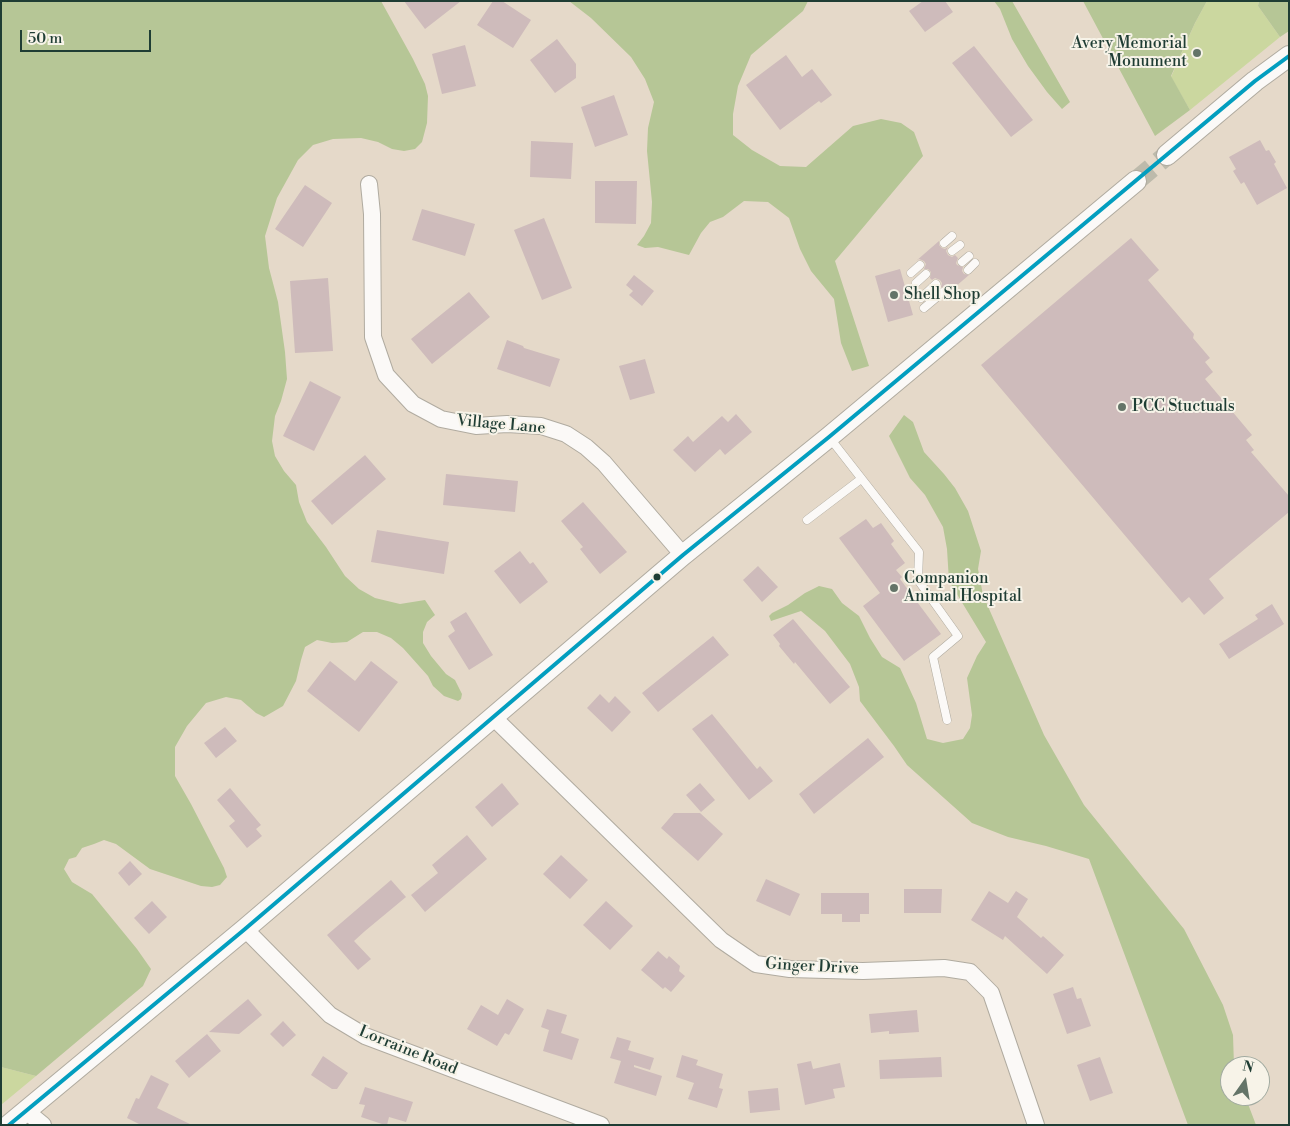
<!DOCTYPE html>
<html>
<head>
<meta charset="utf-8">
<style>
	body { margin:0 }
	#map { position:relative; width:1290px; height:1126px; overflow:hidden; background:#e5d9c9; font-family:"Libre Bodoni",serif }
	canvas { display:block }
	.frame { position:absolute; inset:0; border:2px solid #1f3d34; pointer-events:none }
	.north { position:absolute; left:1220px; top:1056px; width:50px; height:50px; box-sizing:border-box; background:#f7f3e8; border:1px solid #a1aaa0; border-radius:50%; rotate:13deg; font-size:14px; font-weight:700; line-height:20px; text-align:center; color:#1f3d34 }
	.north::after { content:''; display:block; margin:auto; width:18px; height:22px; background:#647468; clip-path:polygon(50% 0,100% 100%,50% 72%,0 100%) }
	.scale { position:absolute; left:20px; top:30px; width:131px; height:22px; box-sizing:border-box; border:2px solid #1f3d34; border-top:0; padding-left:6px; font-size:15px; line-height:18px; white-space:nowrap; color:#1f3d34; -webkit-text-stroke:4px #f7f3e8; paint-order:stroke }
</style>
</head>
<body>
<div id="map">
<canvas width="1290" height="1126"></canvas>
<div class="frame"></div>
<div class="north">N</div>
<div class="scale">50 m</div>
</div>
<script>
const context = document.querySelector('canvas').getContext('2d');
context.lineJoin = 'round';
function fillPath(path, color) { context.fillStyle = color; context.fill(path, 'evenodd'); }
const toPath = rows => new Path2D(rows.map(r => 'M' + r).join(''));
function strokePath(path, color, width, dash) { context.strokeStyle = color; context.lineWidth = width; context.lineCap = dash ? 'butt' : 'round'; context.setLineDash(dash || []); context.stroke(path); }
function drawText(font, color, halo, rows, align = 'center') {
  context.font = font + ' "Libre Bodoni",serif'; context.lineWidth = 4; context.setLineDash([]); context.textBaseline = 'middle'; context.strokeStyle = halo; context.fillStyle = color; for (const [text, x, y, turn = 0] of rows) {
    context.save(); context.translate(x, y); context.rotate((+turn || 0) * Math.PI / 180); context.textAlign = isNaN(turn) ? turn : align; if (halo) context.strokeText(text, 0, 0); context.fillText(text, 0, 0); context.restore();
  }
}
fillPath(toPath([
	[1207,1,1259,1,1258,6,1280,37,1190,110,1171,77,1195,23],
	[1,1067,36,1076,1,1105]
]), '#cbd79f');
fillPath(toPath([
	[1,1,381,1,413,59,425,84,428,96,427,123,422,142,415,149,404,151,392,149,378,142,361,138,333,139,313,145,298,160,277,198,265,236,269,268,278,302,285,352,287,379,281,401,275,416,272,441,275,456,284,471,296,485,299,502,307,522,326,547,345,576,359,589,375,598,400,604,425,600,435,615,427,622,423,632,423,643,431,656,446,674,455,680,462,694,461,699,458,701,444,696,433,686,428,676,403,648,391,638,377,632,363,632,347,642,332,643,317,640,305,647,301,660,296,681,283,706,264,717,256,713,241,700,226,697,206,703,187,726,175,747,175,776,191,804,224,868,227,877,220,885,212,887,201,886,150,869,116,844,104,840,94,844,82,848,76,857,69,859,64,869,72,882,92,894,137,949,151,969,143,986,36,1076,1,1067],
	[569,1,808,1,803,11,751,55,738,86,733,114,733,135,752,150,780,166,806,167,853,126,881,119,901,123,914,132,923,156,835,261,869,366,852,371,841,343,834,299,811,271,800,249,789,218,768,202,744,201,723,217,710,222,701,233,689,255,658,247,645,248,637,245,644,236,651,223,652,202,647,151,648,128,654,102,645,79,631,57,591,18],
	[994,1,1012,1,1070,102,1062,109,1047,92,1028,66,1012,39,1000,9],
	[1083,1,1207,1,1195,23,1171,76,1190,110,1155,136],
	[1259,1,1289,1,1289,31,1280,37,1258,6],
	[904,415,913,422,924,452,944,474,955,488,968,511,981,551,978,569,983,595,1044,735,1084,805,1184,929,1223,1005,1233,1035,1234,1066,1230,1066,1230,1096,1245,1096,1256,1125,1188,1125,1089,859,1046,846,1008,837,972,823,907,765,894,746,860,701,859,687,850,664,825,631,801,611,771,621,769,616,772,613,788,605,805,593,819,586,832,589,842,603,859,616,870,638,882,657,900,668,916,703,927,739,943,743,963,739,970,728,972,715,967,678,977,656,986,642,949,581,947,549,943,527,925,495,910,478,889,436]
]), '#b6c696');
fillPath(toPath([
	[404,1,461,1,425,29],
	[493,1,502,1,531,20,513,48,477,25],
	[923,1,945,1,953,12,925,32,909,11],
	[557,39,576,64,576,78,555,93,530,60],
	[465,45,476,86,442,94,432,54],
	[974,46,1033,120,1011,137,952,63],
	[786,55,802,77,812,69,832,95,821,103,819,101,780,130,746,85],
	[614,95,628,135,595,147,581,107],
	[1260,140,1266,151,1269,150,1276,162,1274,164,1287,188,1257,205,1244,182,1241,184,1233,171,1236,169,1229,157],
	[531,141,573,143,571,179,530,177],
	[595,181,637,181,636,224,595,223],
	[305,185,332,203,303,247,275,229],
	[422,209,475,224,465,256,412,240],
	[544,218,572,288,542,300,514,230],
	[1131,238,1159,270,1148,280,1194,334,1193,338,1210,358,1205,362,1213,372,1205,379,1252,435,1246,440,1254,450,1251,452,1289,496,1289,512,1209,579,1224,598,1204,615,1189,597,1182,603,981,365],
	[939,241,939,245,942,248,945,249,948,247,946,251,948,255,952,257,955,255,958,258,956,263,957,265,963,267,962,271,964,274,969,275,948,293,947,288,944,287,941,287,942,283,940,280,935,278,932,280,930,278,931,272,928,269,924,269,926,264,924,261,919,259,916,261],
	[900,269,913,315,888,322,875,276],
	[634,275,654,291,642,306,629,295,633,291,626,285],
	[328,278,333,351,295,353,290,281],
	[469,292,490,317,432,364,411,339],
	[507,340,523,346,524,348,560,359,550,387,497,369],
	[645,359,655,393,630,400,619,366],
	[310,381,341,397,314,451,283,436],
	[736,414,752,432,725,455,720,449,695,472,673,450,688,436,693,442,722,416,728,422],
	[365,455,386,479,332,525,311,501],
	[446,474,518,481,515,512,443,505],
	[583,502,627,552,600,574,580,549,583,547,561,521],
	[866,519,873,528,881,523,894,541,891,544,905,563,896,570,902,577,900,579,941,634,904,661,863,606,880,593,839,538],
	[377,530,449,542,444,574,371,562],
	[520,551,530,564,533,562,548,582,520,604,494,571],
	[758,566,778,587,762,602,743,580],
	[1272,604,1284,624,1229,659,1219,644,1258,619,1255,615],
	[466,612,493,655,469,670,448,636,455,631,450,622],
	[793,619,850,687,830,704,795,662,794,664,779,646,780,644,773,635],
	[713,636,729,655,658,712,642,693],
	[330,661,355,681,371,661,398,682,359,732,307,691],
	[600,694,609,703,615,696,631,712,612,732,587,708],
	[712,714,757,769,760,766,773,781,749,800,692,729],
	[225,727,237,741,216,758,204,743],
	[868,738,884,757,814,814,799,794],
	[502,783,519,804,492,827,475,807],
	[700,783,715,800,701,812,686,795],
	[230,788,261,825,256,829,262,836,247,848,229,826,235,821,217,800],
	[674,813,700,813,723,834,698,861,661,828],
	[467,835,487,859,425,912,411,895,438,873,432,865],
	[561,855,588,880,570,899,543,874],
	[130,861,142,874,129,886,118,873],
	[766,879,800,894,790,916,756,901],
	[391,880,406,897,365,931,354,941,371,959,358,970,327,935],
	[904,889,942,889,941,913,904,913],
	[989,891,1008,903,1016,891,1028,899,1017,917,1041,938,1043,936,1064,955,1047,974,1005,936,1003,940,971,920],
	[821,893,869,893,869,914,860,914,860,922,842,922,842,914,821,914],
	[152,901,167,917,149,934,134,918],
	[606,901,633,926,610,950,583,925],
	[658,951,667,959,669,956,680,966,679,971,685,976,671,992,665,987,663,989,641,970],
	[1073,987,1077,999,1081,998,1091,1026,1067,1034,1053,994],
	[248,999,262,1015,239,1034,209,1032],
	[507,999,524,1009,509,1035,505,1033,497,1046,467,1029,481,1005,498,1015],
	[547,1009,567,1015,561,1033,579,1039,572,1060,543,1051,549,1030,541,1027],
	[917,1010,919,1032,889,1034,889,1031,871,1033,869,1014],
	[283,1021,296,1035,283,1047,270,1034],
	[207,1034,221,1051,189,1078,175,1061],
	[617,1037,631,1041,628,1050,654,1058,650,1070,634,1065,634,1067,662,1076,656,1096,614,1083,621,1061,610,1058],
	[682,1055,698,1060,696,1065,723,1074,719,1088,723,1089,717,1108,688,1099,694,1083,676,1077],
	[323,1056,348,1073,337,1089,332,1089,311,1075],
	[941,1057,942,1077,880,1079,879,1060],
	[1100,1057,1113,1093,1090,1101,1077,1065],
	[811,1061,813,1069,840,1063,845,1087,833,1089,835,1098,805,1105,797,1064],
	[151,1075,169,1084,157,1108,192,1125,141,1125,127,1118,136,1098,139,1099],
	[365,1087,413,1102,406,1122,389,1117,387,1125,385,1125,361,1117,365,1105,359,1104],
	[778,1088,780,1110,750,1113,748,1091]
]), '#cebbbb');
strokePath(toPath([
	[1136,181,1167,155]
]), '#bdbaab', 20, [20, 10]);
const service = toPath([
	[944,243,952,236],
	[952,251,960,245],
	[962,262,969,256],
	[968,270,975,263],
	[911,273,920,265],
	[916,283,926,274],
	[921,298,936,284],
	[924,308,943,292],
	[829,437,919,552,918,580,958,636,933,657,947,720],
	[807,520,861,479]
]);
const minor = toPath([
	[369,184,372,214,373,337,386,375,413,404,441,419,476,426,507,424,541,426,566,434,586,447,604,463,683,555],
	[493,717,721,940,756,964,790,969,863,971,944,968,970,972,991,993,1036,1125],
	[245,929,330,1015,365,1036,601,1125],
	[26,1111,43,1125]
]);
const tertiary = toPath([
	[1167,155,1255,81,1289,56],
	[9,1125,245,929,683,555,829,437,1136,181]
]);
strokePath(service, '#b0aba0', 9);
strokePath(minor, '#b0aba0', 18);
strokePath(tertiary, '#b0aba0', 22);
strokePath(service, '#fbf9f7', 8);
strokePath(minor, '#fbf9f7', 16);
strokePath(tertiary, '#fbf9f7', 20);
strokePath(toPath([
	[9,1125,245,929,683,555,829,437,1255,81,1289,56]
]), '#039ebf', 4);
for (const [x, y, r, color] of [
	[1197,53,5,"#647468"],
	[894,295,5,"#647468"],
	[1122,407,5,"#647468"],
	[657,577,4.5,"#1f3d34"],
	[894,588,5,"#647468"]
]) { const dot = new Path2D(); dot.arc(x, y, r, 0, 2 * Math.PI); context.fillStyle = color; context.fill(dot); strokePath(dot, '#f7f3e8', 2); }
drawText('16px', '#1f3d34', '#f7f3e8', [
	["Avery Memorial",1187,44,"right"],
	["Monument",1187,62,"right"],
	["Shell Shop",904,295],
	["PCC Stuctuals",1132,407],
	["Companion",904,579],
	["Animal Hospital",904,597]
], 'left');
drawText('16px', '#1f3d34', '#f7f3e8', [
	["Village Lane",501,425,5],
	["Ginger Drive",812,967,3],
	["Lorraine Road",408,1051,22]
]);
</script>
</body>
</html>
